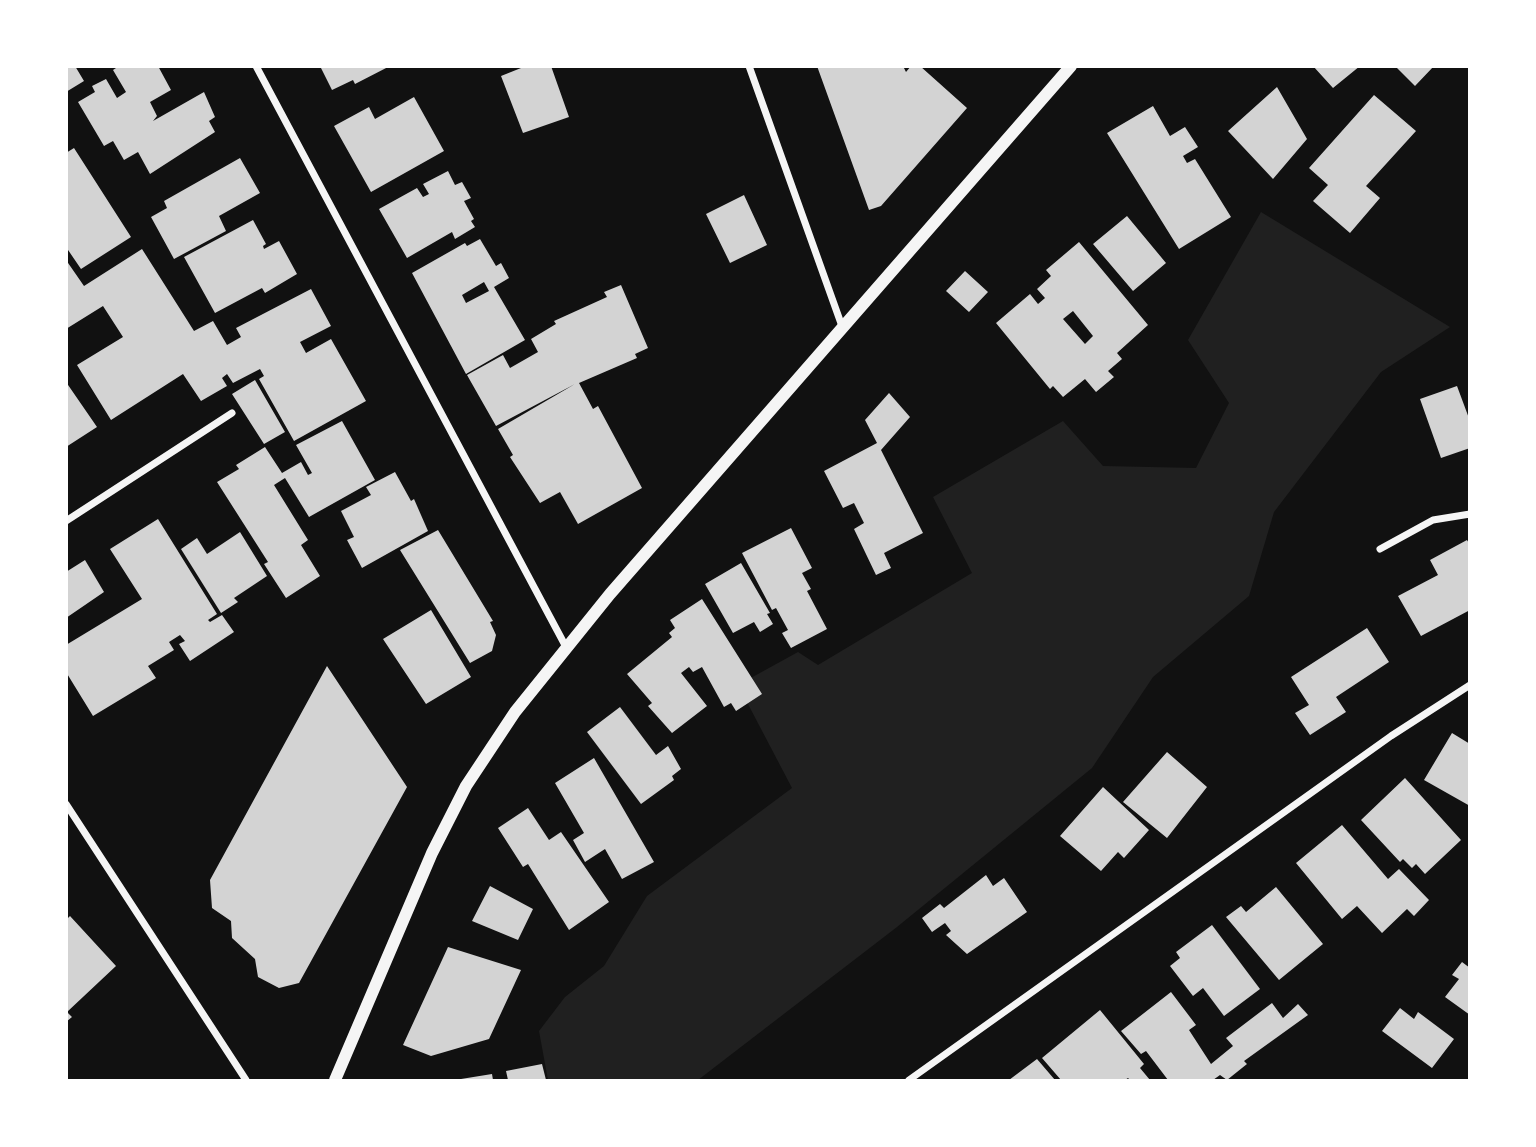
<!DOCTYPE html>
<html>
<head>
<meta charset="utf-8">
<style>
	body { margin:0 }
	#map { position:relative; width:1536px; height:1147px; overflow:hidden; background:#111; font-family:"Asap Condensed",sans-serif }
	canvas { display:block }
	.frame { position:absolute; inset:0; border:68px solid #fff; pointer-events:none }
</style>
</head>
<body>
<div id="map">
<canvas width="1536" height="1147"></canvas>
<div class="frame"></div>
</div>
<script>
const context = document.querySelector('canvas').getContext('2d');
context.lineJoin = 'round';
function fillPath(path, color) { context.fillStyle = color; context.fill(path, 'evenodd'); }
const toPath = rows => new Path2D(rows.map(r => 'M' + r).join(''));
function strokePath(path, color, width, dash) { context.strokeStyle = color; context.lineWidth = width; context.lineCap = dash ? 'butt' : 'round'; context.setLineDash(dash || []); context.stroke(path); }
fillPath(toPath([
	[1261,212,1450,327,1381,372,1274,512,1249,596,1153,677,1092,768,897,927,698,1080,548,1080,539,1031,565,997,604,966,647,896,792,788,738,685,798,652,818,665,972,573,933,497,1063,421,1103,466,1196,468,1229,403,1188,340]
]), '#202020');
fillPath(toPath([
	[66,66,75,66,84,81,66,92],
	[119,66,158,66,171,90,150,102,157,116,153,121,204,92,215,117,209,121,215,132,150,174,138,152,124,160,113,141,104,146,78,102,95,92,92,86,106,79,117,98,126,92,113,70],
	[320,66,390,66,355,84,353,80,332,90],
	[526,66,551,66,569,117,523,133,501,76],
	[817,66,903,66,906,72,911,66,920,66,967,108,881,206,869,210],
	[1313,66,1360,66,1333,88],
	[1395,66,1434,66,1415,86],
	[1277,87,1307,139,1273,179,1228,131],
	[1374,95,1416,131,1366,186,1380,198,1350,233,1313,201,1328,185,1309,168],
	[414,97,444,151,371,192,334,126,369,107,375,119],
	[1153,106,1170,136,1185,127,1198,147,1183,156,1187,163,1195,159,1231,217,1179,249,1107,133],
	[74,148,131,237,81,269,66,247,66,153],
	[240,158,260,193,219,216,226,231,174,259,151,217,167,208,164,201],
	[448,171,455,185,462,182,471,198,464,201,474,219,471,221,475,227,455,239,452,232,407,258,379,209,417,188,423,197,429,194,423,184],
	[744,195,767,245,730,263,706,214],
	[1127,216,1166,263,1133,291,1093,244],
	[253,220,266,244,263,246,264,249,279,241,297,274,265,293,262,288,215,313,184,257],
	[480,239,496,266,501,263,509,278,494,287,525,340,466,374,412,273,465,243,467,246],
	[484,282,489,291,466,303,462,295],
	[1079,242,1148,325,1117,353,1122,359,1108,371,1114,377,1096,392,1085,379,1063,397,1053,386,1050,389,996,323,1030,294,1038,304,1045,298,1037,289,1051,276,1046,270],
	[1073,311,1093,336,1085,344,1063,319],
	[142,249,194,331,213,321,227,345,241,337,236,328,311,289,331,326,300,342,306,353,331,339,366,401,294,441,259,379,264,376,260,369,233,383,227,374,222,378,227,386,201,401,183,374,111,420,77,365,123,337,103,306,66,329,66,260,84,286],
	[965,271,988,292,969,312,946,291],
	[621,285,648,348,635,354,637,358,579,383,593,409,598,406,642,488,578,524,560,492,540,503,510,457,513,455,498,429,575,384,496,426,467,375,503,355,510,368,538,352,531,339,556,324,554,321,607,297,604,292],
	[255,380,285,432,264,444,232,394],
	[66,382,97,427,66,447],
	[1457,386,1470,421,1470,448,1441,458,1420,399],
	[889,393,910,417,881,450,923,533,884,553,891,568,876,575,854,529,864,523,854,503,843,508,824,471,877,443,865,420],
	[342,421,375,480,309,517,285,478,274,485,308,540,301,545,320,576,286,598,264,564,268,562,217,482,239,469,236,465,265,447,282,473,301,462,308,475,312,473,296,445],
	[395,472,411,501,414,499,428,531,362,568,347,540,354,537,341,511,371,495,366,487],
	[158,519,217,614,208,620,210,622,222,615,234,632,190,661,179,644,185,641,180,635,169,642,174,650,148,666,156,678,93,716,66,672,66,645,142,599,110,549],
	[791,528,812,568,802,573,811,589,807,591,827,629,791,648,782,633,788,630,776,608,772,610,742,553],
	[438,530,493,621,490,622,496,635,492,651,470,663,400,550],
	[240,532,267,576,234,598,238,602,221,613,181,549,197,538,207,554],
	[1467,540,1470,545,1470,610,1421,636,1398,596,1438,575,1430,560],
	[85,560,104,592,66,618,66,572],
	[741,563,770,613,767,614,773,624,760,632,754,622,733,633,705,584],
	[702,599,762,694,736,711,731,703,724,707,702,667,693,672,689,667,681,673,707,706,672,733,648,706,652,703,627,674,672,637,669,633,675,628,670,620],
	[431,610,471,677,426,704,383,639],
	[1367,628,1389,662,1336,697,1346,712,1310,735,1295,713,1309,705,1291,677],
	[327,666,407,787,299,983,279,988,258,977,255,959,232,938,231,921,212,908,210,880],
	[620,707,656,755,668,746,681,769,672,776,674,780,641,804,587,732],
	[1452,733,1470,744,1470,806,1424,780],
	[1167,752,1207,787,1167,838,1123,802],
	[594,758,654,862,622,879,605,849,585,862,573,840,584,833,555,783],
	[1405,778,1461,840,1425,874,1416,864,1412,868,1403,859,1400,862,1361,820],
	[1103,787,1149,830,1124,858,1118,852,1101,871,1060,836],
	[528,808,549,840,561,832,609,902,569,930,528,864,523,867,498,828],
	[1342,825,1388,879,1399,869,1429,900,1414,916,1407,909,1382,933,1357,906,1342,919,1296,863],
	[986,875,993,886,1004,878,1027,912,967,954,946,935,951,931,945,923,932,932,922,918,940,904,944,908],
	[490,886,533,909,518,940,472,921],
	[1276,887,1323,944,1279,980,1226,917,1241,906,1246,912],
	[70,916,116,966,67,1012,72,1017,66,1022,66,920],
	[1212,925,1260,989,1224,1016,1203,988,1193,996,1170,966,1180,958,1176,952],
	[448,947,521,970,489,1039,431,1056,403,1045],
	[1462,962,1470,968,1470,1015,1445,997,1459,979,1452,975],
	[1171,992,1196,1025,1189,1030,1211,1064,1233,1046,1226,1038,1272,1003,1283,1018,1298,1004,1308,1015,1244,1061,1247,1064,1227,1080,1220,1075,1213,1080,1168,1080,1146,1051,1141,1054,1121,1031],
	[1400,1008,1414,1019,1418,1012,1454,1039,1432,1068,1382,1031],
	[1100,1010,1144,1064,1140,1068,1150,1080,1130,1080,1128,1078,1125,1080,1061,1080,1042,1058],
	[1037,1059,1055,1080,1009,1080],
	[542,1064,546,1080,508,1080,506,1071],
	[492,1074,493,1080,461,1080,461,1079]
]), '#d3d3d3');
strokePath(toPath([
	[256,66,566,647],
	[749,66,843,329],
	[66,521,232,413],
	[1380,549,1433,520,1470,514],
	[66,804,246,1080],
	[909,1080,1391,736,1470,685]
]), '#f5f5f5', 7);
strokePath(toPath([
	[335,1080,432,853,466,786,515,712,610,594,1071,66]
]), '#f5f5f5', 12);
</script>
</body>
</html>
